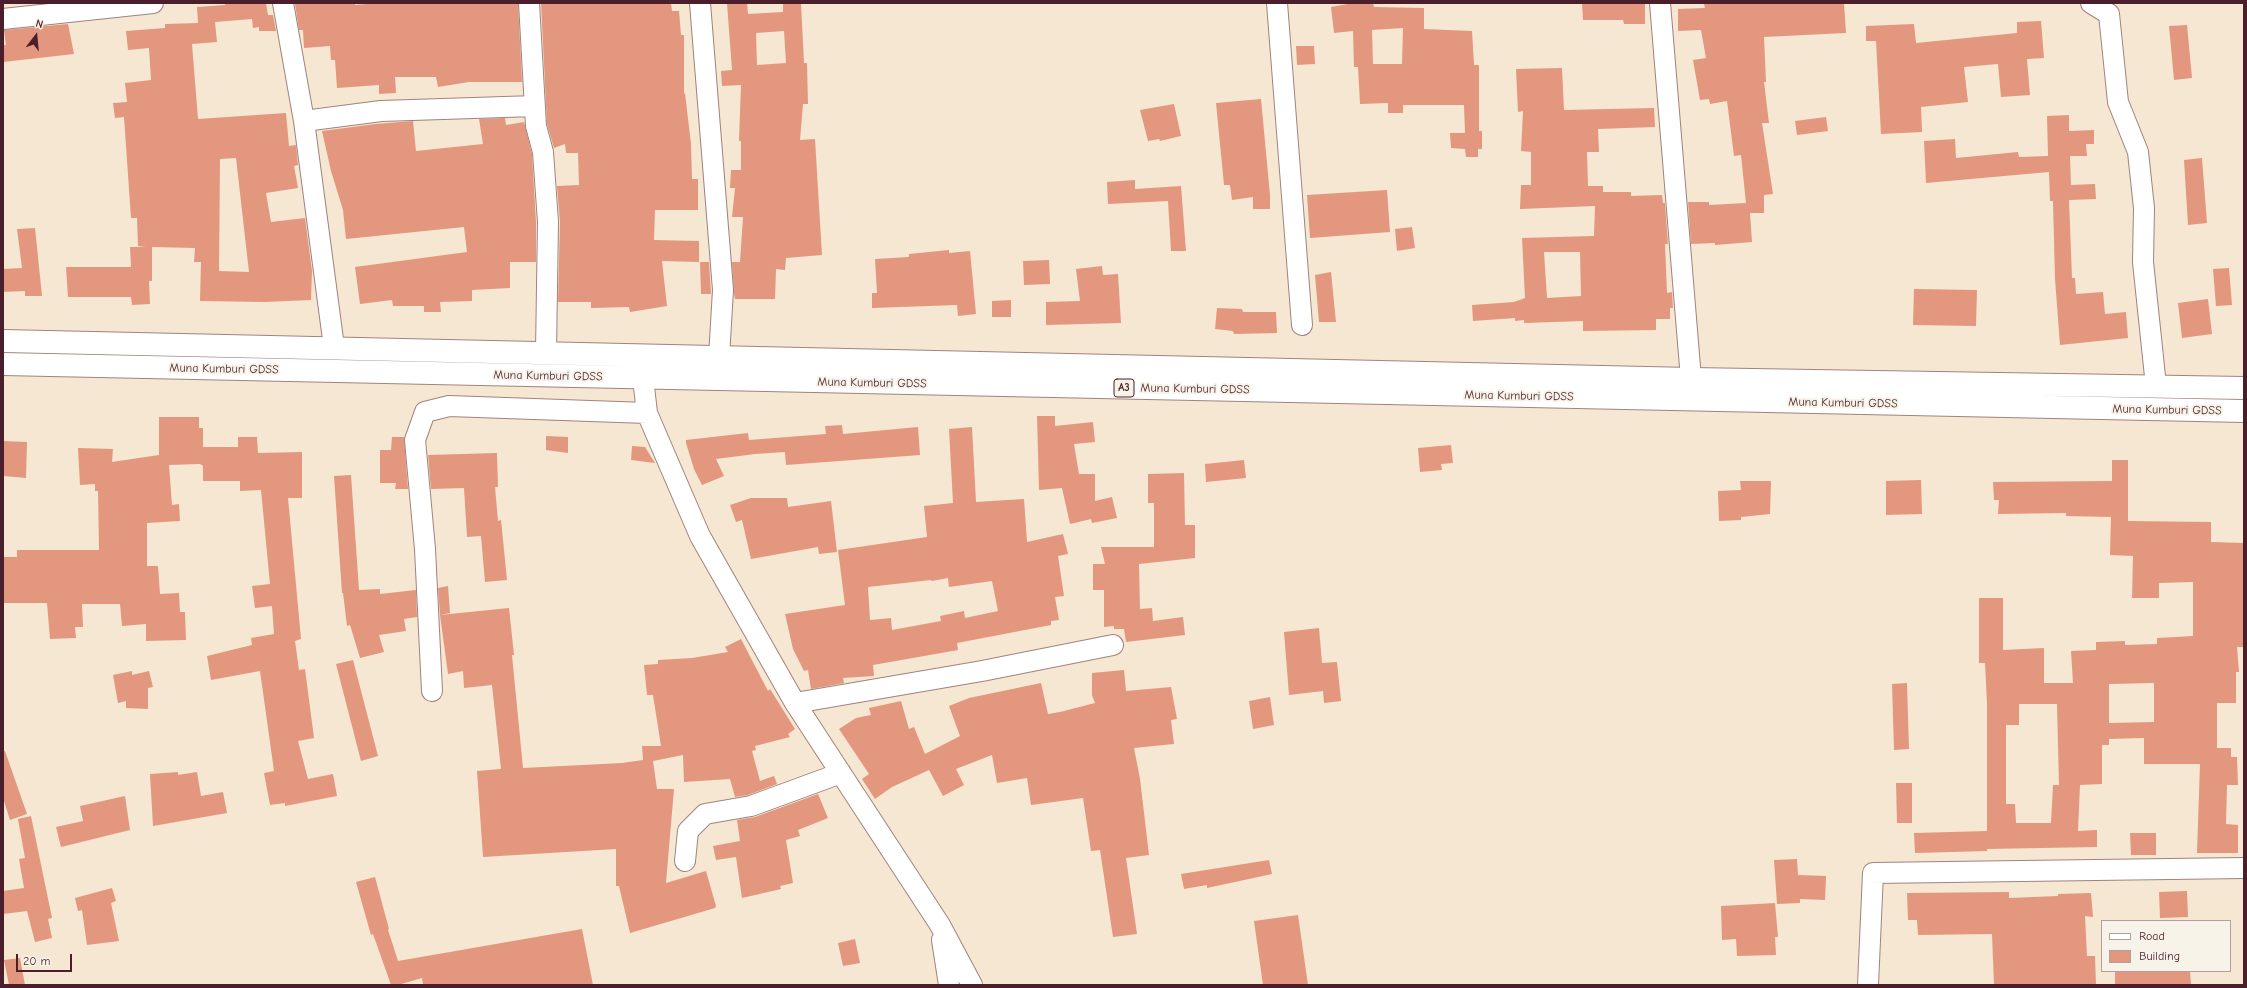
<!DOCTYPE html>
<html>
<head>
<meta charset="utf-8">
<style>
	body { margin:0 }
	#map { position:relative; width:2247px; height:988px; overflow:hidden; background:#f5e7d2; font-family:"Comic Neue",sans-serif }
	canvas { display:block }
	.frame { position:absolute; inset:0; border:4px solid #4a1f2b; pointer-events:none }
	.legend { position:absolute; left:2101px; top:920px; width:130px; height:52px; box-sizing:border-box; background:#f7f3e8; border:1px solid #b29e9c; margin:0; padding:5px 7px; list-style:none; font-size:12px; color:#4a1f2b }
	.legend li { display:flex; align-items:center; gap:8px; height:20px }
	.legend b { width:20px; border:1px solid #b29e9c }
	.north { position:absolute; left:16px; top:16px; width:40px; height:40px; -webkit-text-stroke:3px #f7f3e8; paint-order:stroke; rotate:16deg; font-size:11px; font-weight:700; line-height:16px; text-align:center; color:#4a1f2b }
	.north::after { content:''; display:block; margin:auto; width:14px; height:18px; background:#4a1f2b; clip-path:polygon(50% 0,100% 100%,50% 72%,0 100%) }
	.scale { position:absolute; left:16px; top:954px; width:56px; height:18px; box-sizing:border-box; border:2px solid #4a1f2b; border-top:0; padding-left:5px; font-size:12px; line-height:14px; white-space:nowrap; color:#4a1f2b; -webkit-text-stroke:3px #f7f3e8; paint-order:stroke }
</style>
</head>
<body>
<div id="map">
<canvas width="2247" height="988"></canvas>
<div class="frame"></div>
<ul class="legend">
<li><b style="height:5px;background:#fff"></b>Road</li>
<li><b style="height:11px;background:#e3977e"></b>Building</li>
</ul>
<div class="north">N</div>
<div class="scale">20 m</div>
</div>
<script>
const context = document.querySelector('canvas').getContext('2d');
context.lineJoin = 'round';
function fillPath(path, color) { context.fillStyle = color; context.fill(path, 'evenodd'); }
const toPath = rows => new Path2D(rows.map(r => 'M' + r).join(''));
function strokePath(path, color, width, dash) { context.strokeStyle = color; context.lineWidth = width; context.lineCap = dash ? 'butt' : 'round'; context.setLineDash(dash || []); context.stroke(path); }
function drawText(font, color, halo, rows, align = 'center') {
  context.font = font + ' "Comic Neue",sans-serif'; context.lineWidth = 4; context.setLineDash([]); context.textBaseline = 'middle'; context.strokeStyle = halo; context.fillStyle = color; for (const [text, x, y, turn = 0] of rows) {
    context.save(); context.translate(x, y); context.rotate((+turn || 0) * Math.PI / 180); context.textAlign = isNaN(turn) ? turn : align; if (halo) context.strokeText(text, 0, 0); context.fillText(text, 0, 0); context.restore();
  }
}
fillPath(toPath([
	[225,3,266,3,268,15,273,15,276,31,259,31,259,27,253,28,252,19,215,22,217,42,192,44,198,119,286,113,289,146,296,145,298,165,294,166,298,188,266,193,271,222,305,218,312,271,311,300,265,302,200,301,201,262,194,262,195,248,152,247,152,281,149,281,150,304,132,305,131,297,68,297,66,267,131,267,130,247,146,247,138,246,137,218,131,218,124,117,115,118,113,103,127,102,125,83,151,80,149,48,128,50,126,31,165,28,165,24,198,23,197,7,225,5],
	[236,158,249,272,219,271,220,159],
	[355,3,355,5,379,3,518,3,522,82,469,82,438,87,436,77,395,77,396,93,379,94,379,85,337,88,335,60,331,60,330,46,304,48,303,30,299,30,295,4],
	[541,3,671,3,672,11,679,11,681,35,684,35,684,94,685,93,691,144,692,179,698,179,698,210,655,210,654,240,699,241,699,262,662,261,667,306,630,312,629,307,591,308,591,302,558,302,560,222,557,186,579,185,578,153,566,153,565,144,554,148,547,124],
	[727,3,747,3,748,14,783,12,783,3,801,3,804,63,807,63,808,104,803,104,800,140,815,139,822,255,786,258,785,270,776,269,775,299,735,299,734,294,732,262,740,262,743,217,732,217,735,188,730,188,731,170,741,170,741,141,739,141,741,85,722,86,721,71,732,70],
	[784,31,786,63,757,65,756,33],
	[1353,3,1373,3,1374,7,1424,8,1424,29,1472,31,1474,65,1479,65,1479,131,1482,131,1482,149,1478,149,1478,157,1466,157,1465,149,1451,148,1450,133,1465,133,1464,105,1403,105,1403,113,1388,113,1388,103,1360,104,1358,67,1354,67,1353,31,1334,33,1331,7],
	[1403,28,1402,64,1373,64,1372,30],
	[1582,3,1645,3,1645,24,1624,24,1623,20,1583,20],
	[1721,3,1844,3,1846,33,1764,37,1766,82,1764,82,1769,123,1762,123,1773,194,1764,195,1764,213,1750,213,1752,242,1715,245,1715,243,1691,244,1688,202,1709,202,1709,205,1746,203,1741,155,1734,156,1727,101,1710,104,1709,99,1700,100,1693,60,1706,58,1701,30,1678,31,1678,9,1705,8,1704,4],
	[2041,21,2044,58,2027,59,2030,95,2001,97,1998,64,1964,67,1968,102,1921,107,1922,132,1881,134,1876,41,1866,41,1866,26,1914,24,1916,43,2017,33,2017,22],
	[68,24,74,54,3,62,3,45,6,45,4,30],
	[2187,25,2192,78,2174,80,2169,26],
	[1296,46,1314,46,1315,64,1297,65],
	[1562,68,1564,110,1654,108,1655,127,1598,129,1599,152,1587,152,1588,186,1603,186,1603,192,1631,192,1631,196,1662,195,1663,203,1665,203,1668,244,1665,244,1667,293,1672,292,1673,308,1670,308,1670,319,1656,319,1656,330,1583,331,1583,321,1524,323,1524,320,1515,321,1515,318,1473,321,1472,305,1514,302,1525,298,1522,238,1594,236,1595,206,1520,209,1521,185,1531,185,1531,152,1521,151,1523,111,1518,112,1516,69],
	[1544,252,1580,252,1581,296,1547,298],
	[1261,99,1270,195,1270,209,1253,209,1253,197,1232,200,1230,185,1224,185,1216,103],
	[1174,104,1181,136,1160,141,1159,139,1148,141,1140,110],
	[2069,115,2069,131,2094,130,2094,144,2086,144,2087,156,2070,156,2071,185,2095,184,2096,199,2069,200,2072,278,2075,278,2076,294,2103,292,2105,314,2126,312,2128,338,2060,345,2055,279,2053,201,2050,201,2049,172,1926,183,1924,141,1955,139,1956,158,2018,152,2019,157,2048,156,2047,116],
	[1826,117,1828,131,1797,135,1795,121],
	[505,118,506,125,524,122,532,154,536,222,536,262,510,262,510,288,472,290,472,301,440,302,441,312,424,312,424,306,393,306,392,300,360,304,355,267,467,252,464,227,346,239,343,210,331,171,322,131,375,124,413,121,416,151,483,144,479,119],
	[2202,158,2207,223,2188,225,2184,160],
	[1135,180,1135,189,1181,186,1186,251,1171,251,1168,201,1108,204,1107,182],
	[1387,190,1390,232,1310,238,1307,195],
	[1412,227,1415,248,1397,251,1395,229],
	[35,228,42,296,25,296,25,291,3,292,3,269,22,268,17,229],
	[949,250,949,253,970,251,976,314,958,316,957,305,872,308,872,293,877,293,875,259,909,257,909,254],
	[1049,260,1050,284,1024,285,1023,261],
	[700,262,709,262,711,294,701,294],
	[1102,266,1103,275,1118,274,1121,323,1046,325,1046,302,1080,301,1076,269],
	[2229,268,2232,305,2216,306,2213,269],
	[1331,272,1336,322,1319,322,1315,275],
	[1914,289,1977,290,1976,326,1913,325],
	[2208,299,2212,334,2182,338,2178,303],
	[1011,300,1011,317,992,317,992,301],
	[1217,308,1242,309,1243,312,1276,312,1277,333,1234,334,1233,331,1215,329],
	[1037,416,1055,416,1055,426,1093,422,1095,442,1074,444,1079,474,1095,474,1095,501,1112,497,1117,518,1092,523,1091,519,1070,524,1062,488,1039,490],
	[159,417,199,417,199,428,203,428,203,447,238,447,238,437,257,437,258,453,302,452,302,498,288,498,301,639,295,641,299,670,305,669,314,738,298,741,308,779,333,774,337,796,285,806,285,803,270,805,264,773,274,771,260,671,211,680,207,656,252,645,251,638,274,634,272,606,255,608,252,586,270,584,261,490,240,491,240,481,203,481,203,466,200,464,169,465,172,505,179,504,180,521,147,523,147,566,158,566,160,594,179,593,180,612,185,612,186,640,146,641,146,624,122,626,120,604,82,604,83,627,75,627,76,638,50,639,47,603,3,603,3,557,17,557,17,550,99,550,98,491,95,491,95,484,80,485,78,448,113,449,112,462,159,455],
	[842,425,843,434,918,427,920,455,786,465,785,452,755,454,716,459,724,476,702,485,694,469,686,443,686,440,748,433,749,440,826,434,825,426],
	[972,427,976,502,1024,499,1027,542,1063,534,1068,554,1058,556,1064,596,1055,597,1059,620,1051,621,1051,625,957,643,958,650,873,665,874,676,843,678,844,683,811,689,808,670,804,671,793,649,785,614,845,605,838,550,927,537,924,506,953,503,949,429],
	[948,578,949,587,992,581,998,611,965,618,964,611,940,616,941,621,892,630,891,618,870,620,868,587,931,580,932,581],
	[546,436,568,437,568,453,546,450],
	[392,437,404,437,408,489,395,489,396,483,380,483,380,450,391,450],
	[3,441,27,442,26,478,3,476],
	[1451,445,1453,463,1441,464,1442,470,1420,472,1418,448],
	[632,446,645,447,655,463,631,460],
	[497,453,498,487,495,487,498,521,501,520,507,580,485,582,481,536,467,537,464,488,431,489,428,455],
	[1244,460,1246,478,1206,482,1205,464],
	[2112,460,2128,460,2128,521,2211,522,2211,542,2244,543,2244,647,2237,647,2239,672,2236,672,2236,703,2217,703,2217,748,2231,748,2231,757,2237,757,2238,785,2227,785,2226,824,2238,825,2238,853,2197,853,2200,764,2144,764,2144,738,2109,739,2109,745,2102,745,2102,784,2080,785,2078,831,2097,830,2097,847,1987,849,1987,851,1915,853,1914,833,1987,831,1987,704,1985,663,1979,663,1979,598,2003,598,2003,650,2044,648,2044,683,2073,683,2071,651,2096,650,2096,642,2125,641,2125,645,2157,644,2157,638,2193,636,2193,582,2159,583,2159,598,2132,598,2133,556,2110,555,2111,517,2066,516,2066,513,1998,514,1999,500,1994,500,1993,482,2112,481],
	[2154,683,2154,722,2109,723,2109,684],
	[2019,704,2057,704,2059,785,2053,785,2051,823,2016,823,2015,804,2006,804,2006,725,2019,725],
	[1184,473,1185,525,1195,525,1195,558,1139,564,1140,609,1152,608,1153,621,1183,617,1185,635,1126,642,1124,629,1114,629,1114,626,1104,627,1104,590,1093,590,1093,564,1105,564,1101,547,1154,547,1154,503,1148,503,1148,474],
	[351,475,359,590,380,589,380,594,416,590,417,617,404,619,406,631,379,635,384,652,360,658,350,625,347,626,343,593,342,593,334,476],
	[1921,480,1922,514,1886,515,1886,481],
	[1740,481,1771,481,1770,514,1741,517,1741,520,1719,521,1718,491,1741,490],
	[751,498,787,498,788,507,831,501,837,552,819,554,818,547,751,559,742,520,736,522,730,505],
	[448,586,450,613,440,615,438,588],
	[509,608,514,655,512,655,523,768,622,763,643,760,642,746,661,746,653,695,647,695,644,665,658,664,658,660,692,658,728,652,725,647,741,639,768,691,770,689,795,729,788,734,790,737,755,746,756,750,752,751,760,781,774,776,777,784,748,795,735,797,730,779,684,782,683,755,653,761,657,789,674,789,666,883,706,871,716,906,715,908,630,933,619,886,616,886,616,849,483,857,477,771,501,769,492,685,464,688,463,671,448,674,440,615],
	[1319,628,1322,663,1337,662,1341,701,1324,703,1323,691,1289,695,1284,632],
	[353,660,378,756,361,761,336,664],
	[1124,670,1126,691,1171,687,1177,719,1171,720,1174,744,1134,748,1140,779,1149,855,1126,858,1137,934,1113,937,1100,850,1091,851,1083,798,1031,805,1027,778,997,783,992,755,956,769,964,785,943,796,929,770,892,787,875,799,862,779,869,774,839,729,856,718,871,715,869,708,901,701,909,729,914,727,925,754,960,736,949,706,969,698,1041,683,1048,714,1060,712,1095,703,1092,695,1092,673],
	[132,671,132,675,149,671,153,687,148,688,148,709,126,708,126,701,118,703,113,675],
	[1907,683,1909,749,1894,750,1892,684],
	[1270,697,1274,725,1253,729,1249,701],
	[3,751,5,751,27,814,10,820,3,798],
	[178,772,178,775,197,772,201,796,223,792,227,813,153,826,150,774],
	[1896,783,1912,783,1912,823,1897,823],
	[818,794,828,818,798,830,800,836,786,840,793,883,780,886,781,889,742,898,736,857,716,860,713,846,740,841,737,820,755,817],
	[125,796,130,830,61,847,56,827,83,821,80,806],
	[31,816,52,918,48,919,52,938,35,942,27,911,3,914,3,891,24,888,19,859,25,858,18,819],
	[2130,833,2156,833,2156,855,2131,855],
	[1797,859,1798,875,1826,876,1825,900,1800,899,1800,903,1777,904,1774,860],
	[1269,860,1272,874,1207,888,1207,885,1184,889,1181,874],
	[375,877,389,929,388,930,398,961,582,929,593,985,423,985,422,978,398,985,391,985,373,934,371,935,356,882],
	[112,888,116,901,111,903,119,941,87,945,82,910,78,911,75,898],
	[2187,891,2188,917,2160,918,2159,892],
	[2009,892,2009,898,2058,896,2058,894,2091,893,2093,917,2085,916,2087,956,2095,956,2096,985,1994,985,1992,934,1918,935,1917,920,1908,920,1907,893],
	[1775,903,1778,937,1775,937,1776,955,1737,956,1736,939,1722,940,1721,906],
	[1298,915,1308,985,1263,985,1254,921],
	[855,939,860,963,843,966,838,943],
	[20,958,25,985,9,985,4,960],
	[2115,971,2190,971,2191,985,2115,985]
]), '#e3977e');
const minor = toPath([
	[283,3,304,121,334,347],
	[529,3,536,126,543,152,548,222,546,352],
	[700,3,723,290,719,357],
	[1277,3,1302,325],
	[1660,3,1691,379],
	[2091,3,2109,14,2118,102,2138,152,2144,208,2143,262,2156,386],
	[3,19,153,3],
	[304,121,381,111,535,106],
	[644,361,643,378,647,413,700,536,795,703,940,925,972,985],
	[432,691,425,549,415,440,425,412,449,406,647,413],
	[795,703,982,671,1113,645],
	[685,861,688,831,705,814,751,806,841,773],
	[942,940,949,985],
	[1868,985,1873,873,2244,868]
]);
const trunk = toPath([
	[3,341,1691,379,2244,388],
	[3,364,2244,411]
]);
strokePath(minor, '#a0837e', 22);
strokePath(trunk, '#a0837e', 24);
strokePath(minor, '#fff', 20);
strokePath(trunk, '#fff', 22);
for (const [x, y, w] of [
	[1124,388,20]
]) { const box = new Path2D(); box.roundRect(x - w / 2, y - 9, w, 18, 3); context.fillStyle = '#f7f3e8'; context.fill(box); strokePath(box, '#4a1f2b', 1); }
drawText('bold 11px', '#4a1f2b', null, [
	["A3",1124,388]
]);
drawText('12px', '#4a1f2b', '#f7f3e8', [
	["Muna Kumburi GDSS",224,369,1],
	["Muna Kumburi GDSS",548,376,1],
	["Muna Kumburi GDSS",872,383,1],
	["Muna Kumburi GDSS",1195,389,1],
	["Muna Kumburi GDSS",1519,396,1],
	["Muna Kumburi GDSS",1843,403,1],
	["Muna Kumburi GDSS",2167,410,1]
]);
</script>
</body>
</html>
